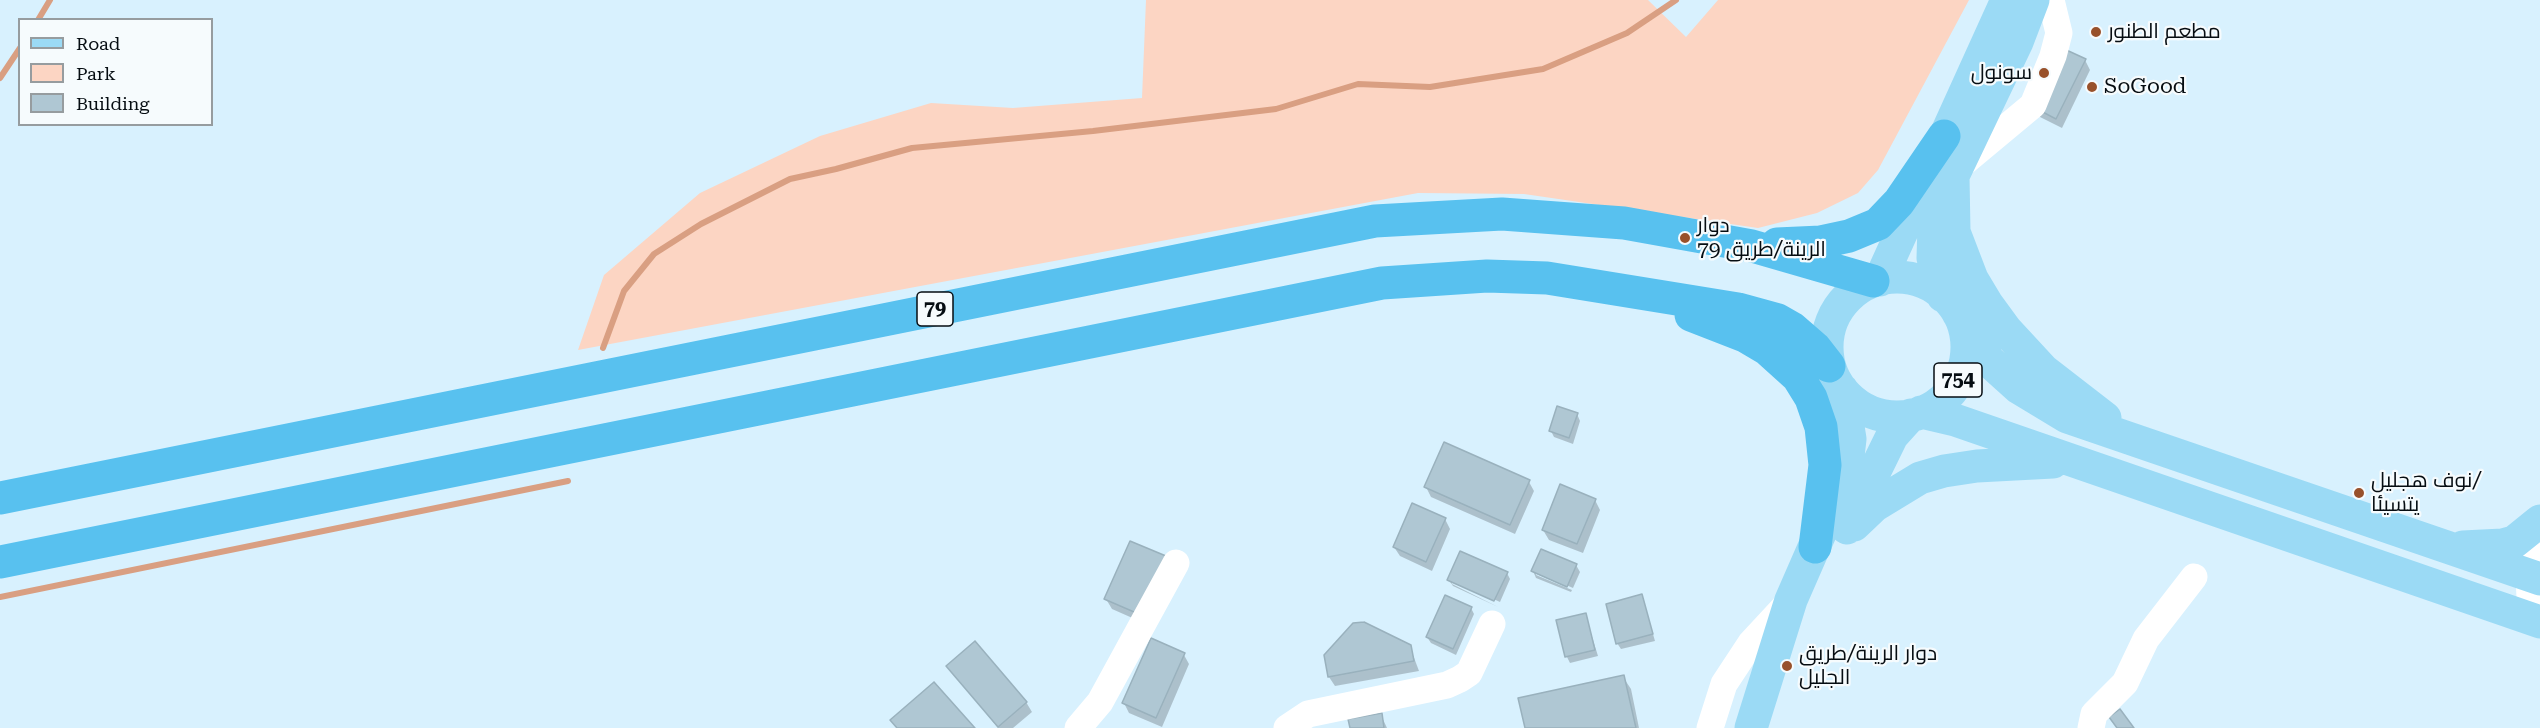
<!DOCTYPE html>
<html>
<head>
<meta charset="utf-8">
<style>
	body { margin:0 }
	#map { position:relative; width:2540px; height:728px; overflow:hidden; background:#d8f1fe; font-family:"Roboto Serif",serif }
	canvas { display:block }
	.legend { position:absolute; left:18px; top:18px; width:195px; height:108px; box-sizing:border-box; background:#f6fbfd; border:2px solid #969c9f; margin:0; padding:8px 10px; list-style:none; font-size:18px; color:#060d12 }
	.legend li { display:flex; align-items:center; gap:12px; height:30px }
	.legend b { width:30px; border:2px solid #969c9f }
</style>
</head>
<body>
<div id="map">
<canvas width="2540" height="728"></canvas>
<ul class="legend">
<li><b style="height:8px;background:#9bdaf5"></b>Road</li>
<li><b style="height:16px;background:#fcd5c3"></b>Park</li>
<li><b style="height:16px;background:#afc7d3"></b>Building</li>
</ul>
</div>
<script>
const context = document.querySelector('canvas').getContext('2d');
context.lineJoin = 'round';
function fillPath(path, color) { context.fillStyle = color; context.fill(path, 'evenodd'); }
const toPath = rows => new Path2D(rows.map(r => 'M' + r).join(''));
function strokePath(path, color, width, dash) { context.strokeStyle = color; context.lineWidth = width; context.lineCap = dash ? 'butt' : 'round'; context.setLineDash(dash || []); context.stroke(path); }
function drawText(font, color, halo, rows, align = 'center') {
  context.font = font + ' "Roboto Serif",Cairo,serif'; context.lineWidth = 4.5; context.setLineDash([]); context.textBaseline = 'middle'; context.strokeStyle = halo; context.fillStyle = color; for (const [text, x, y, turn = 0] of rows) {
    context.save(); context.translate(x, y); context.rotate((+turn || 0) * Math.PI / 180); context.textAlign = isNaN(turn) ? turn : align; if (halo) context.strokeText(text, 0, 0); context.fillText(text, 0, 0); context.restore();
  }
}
fillPath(toPath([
	[1146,0,1648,0,1686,37,1718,0,1969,0,1878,170,1858,193,1817,213,1758,228,1524,194,1418,193,578,350,604,275,700,193,820,136,931,103,1013,108,1142,98]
]), '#fcd5c3');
fillPath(toPath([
	[2085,60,2090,70,2062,128,2040,117,2034,107],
	[1577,414,1580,421,1573,444,1554,437,1551,431],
	[1529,482,1534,491,1515,534,1431,497,1426,487],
	[1595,500,1600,510,1583,553,1549,540,1543,530],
	[1445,519,1450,529,1432,571,1400,556,1394,547],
	[1131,543,1146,624,1112,609,1106,599],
	[1576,565,1580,572,1573,588,1536,572,1536,575,1572,590,1571,592,1536,578,1533,571],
	[1507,573,1510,579,1500,602,1452,580,1452,584,1498,607,1453,586,1449,580],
	[1642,596,1655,641,1621,649,1617,643],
	[1471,608,1474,614,1456,655,1431,643,1427,637],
	[1585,614,1598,656,1570,663,1567,657],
	[1410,647,1419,671,1335,686,1329,677],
	[1184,655,1189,664,1162,727,1129,713,1124,703],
	[948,666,1026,702,1032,712,1013,728,998,728],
	[1623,677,1631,689,1639,728,1526,728],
	[1381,715,1387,728,1351,728]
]), '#0003');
strokePath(toPath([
	[38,20,50,0],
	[0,78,20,48],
	[603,348,624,291,654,254,701,224,790,179,836,169,912,148,1093,131,1276,109,1358,84,1430,87,1543,69,1627,33,1676,0],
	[0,597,568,481]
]), '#d99f82', 6);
const building = toPath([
	[2062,48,2086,59,2056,119,2033,107,2062,48],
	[1557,406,1578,413,1569,438,1549,431,1557,406],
	[1444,442,1530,480,1510,525,1424,487,1444,442],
	[1560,484,1596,499,1577,544,1542,530,1560,484],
	[1412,503,1446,518,1426,562,1393,547,1412,503],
	[1130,541,1166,556,1141,615,1104,599,1130,541],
	[1541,549,1577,564,1567,587,1531,571,1541,549],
	[1460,551,1508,572,1494,601,1447,580,1460,551],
	[1642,594,1653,634,1616,644,1606,604,1642,594],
	[1445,595,1472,607,1453,649,1426,637,1445,595],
	[1586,613,1595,650,1565,657,1556,620,1586,613],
	[1364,622,1411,645,1414,661,1328,677,1324,655,1353,623,1364,622],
	[1151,638,1185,653,1156,718,1122,703,1151,638],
	[975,641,1027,702,998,727,946,666,975,641],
	[1624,675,1636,728,1525,728,1518,698,1624,675],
	[934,682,975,728,897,728,890,720,934,682],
	[2120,709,2134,728,2117,728,2109,717,2120,709],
	[1382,713,1384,728,1350,728,1348,719,1382,713]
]);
fillPath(building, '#afc7d3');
strokePath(building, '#99b1bd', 1.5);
strokePath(toPath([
	[1961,165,2033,105,2053,56,2059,33,2051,0],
	[2531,619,2529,576,2540,541],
	[1078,728,1100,702,1176,563],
	[1287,728,1308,714,1447,685,1460,679,1469,673,1492,624],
	[1710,728,1724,684,1751,643,1790,601],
	[2091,728,2094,714,2125,683,2146,639,2194,577]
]), '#fff', 27);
strokePath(toPath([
	[1953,176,1954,232,1972,279,1987,304,2006,330,2043,370,2105,418],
	'1827 347a70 70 0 1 1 140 0a70 70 0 1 1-140 0Z',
	[1880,280,2007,0],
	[1943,296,1933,258,1934,226,1941,201,2017,42,2033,0],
	[1958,313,1989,361,2019,388,2067,417,2540,579],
	[1921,412,1955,420,2540,622],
	[1854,525,1874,506,1920,478,1944,471,1977,466,2053,462],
	[1847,528,1892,436,1911,415],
	[2463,547,2503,545,2514,542,2540,521],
	[1751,728,1791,600,1846,474,1850,439,1842,390]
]), '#9bdaf5', 33);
strokePath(toPath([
	[1777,244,1821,242,1849,236,1878,224,1899,202,1944,136],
	[1691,315,1745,336,1767,349,1798,377,1811,398,1821,427,1825,465,1815,547],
	[0,498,1375,221,1502,214,1624,223,1752,246,1873,281],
	[0,562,1382,283,1487,276,1547,278,1738,309,1778,320,1792,328,1815,348,1829,366]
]), '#58c1ef', 33);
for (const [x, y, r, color] of [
	[2096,32,6,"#98512b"],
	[2044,73,6,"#98512b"],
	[2092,87,6,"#98512b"],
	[1685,238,6,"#98512b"],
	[2359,493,6,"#98512b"],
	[1787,666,6,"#98512b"]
]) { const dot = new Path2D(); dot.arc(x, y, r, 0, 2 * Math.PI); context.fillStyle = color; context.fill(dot); strokePath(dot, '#f6fbfd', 2); }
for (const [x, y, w] of [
	[935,309,36],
	[1958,380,48]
]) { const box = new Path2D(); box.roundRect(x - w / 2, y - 17, w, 34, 4.5); context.fillStyle = '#f6fbfd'; context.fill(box); strokePath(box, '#060d12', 1.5); }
drawText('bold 20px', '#060d12', null, [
	["79",935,309],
	["754",1958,380]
]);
drawText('21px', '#060d12', '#f6fbfd', [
	["مطعم الطنور",2108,32],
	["سونول",2032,73,"right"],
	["SoGood",2104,87],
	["دوار",1697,226],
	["الرينة/طريق 79",1697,250],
	["نوف هجليل/",2371,481],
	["يتسيئا",2371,505],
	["دوار الرينة/طريق",1799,654],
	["الجليل",1799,678]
], 'left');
</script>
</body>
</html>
